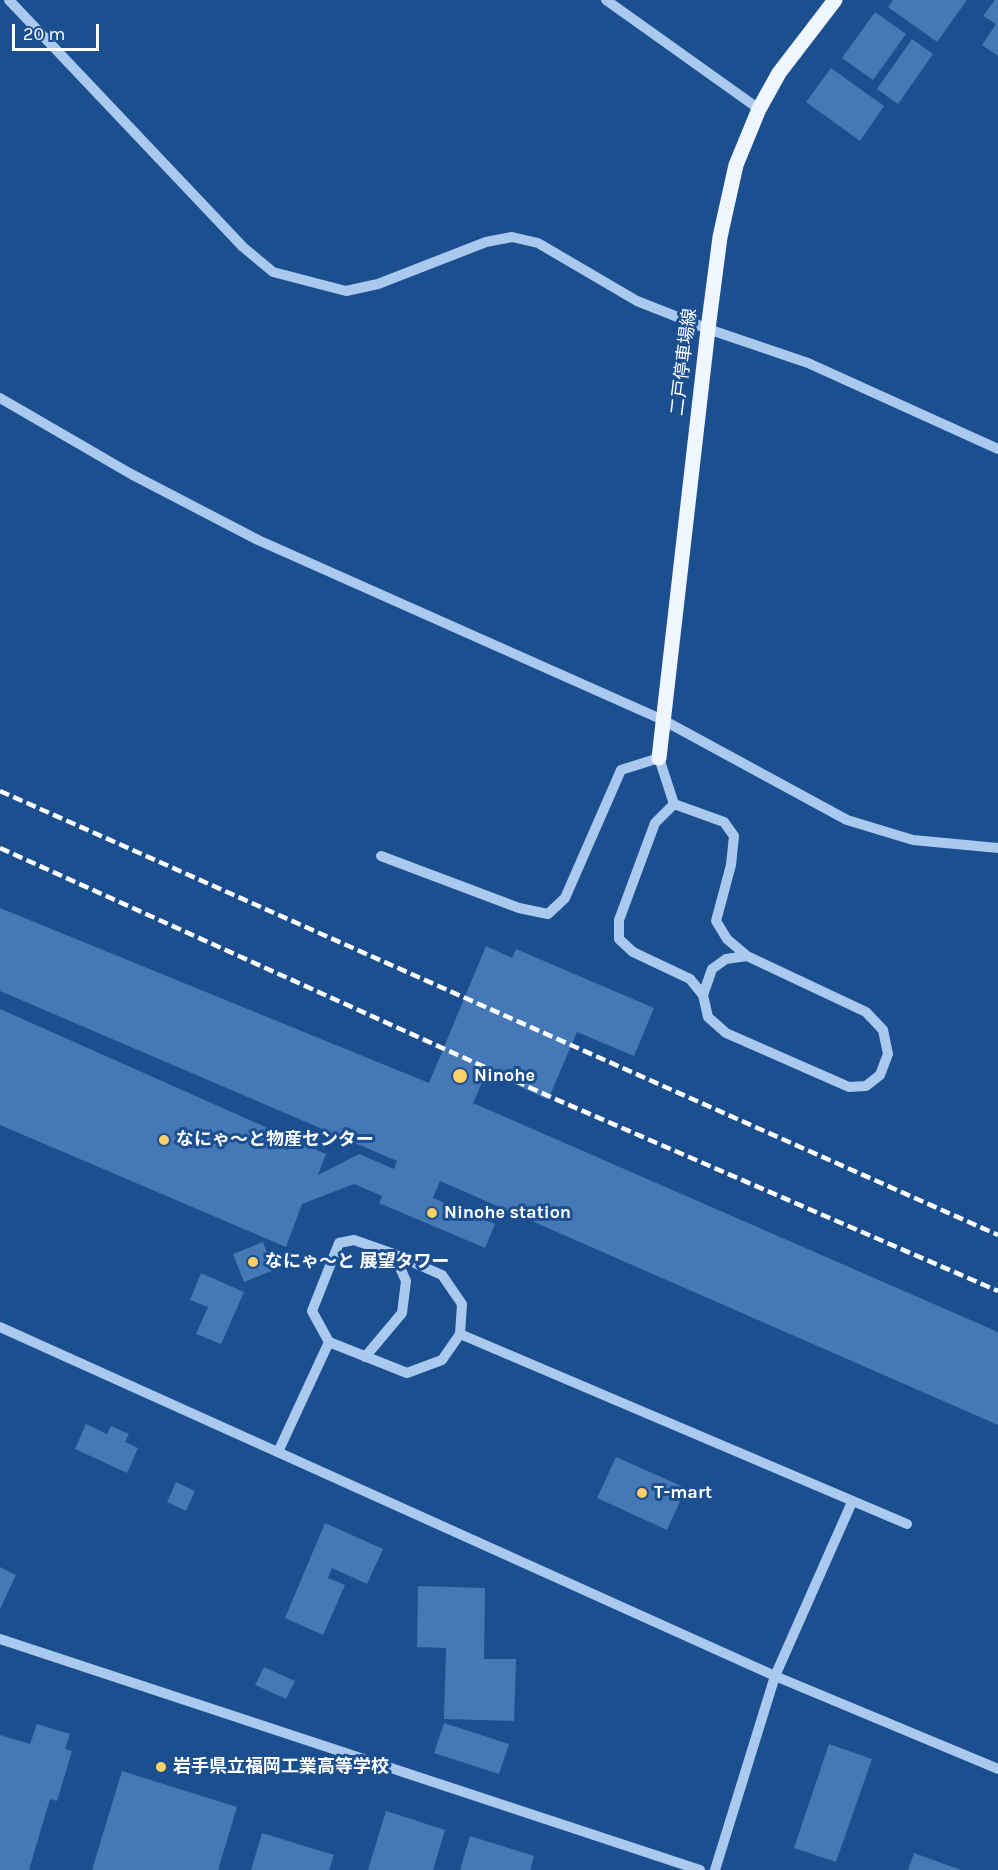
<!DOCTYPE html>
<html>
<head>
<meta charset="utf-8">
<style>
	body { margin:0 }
	#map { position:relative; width:998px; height:1870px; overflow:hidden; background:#1b4f8f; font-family:Karla,sans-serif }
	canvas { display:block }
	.scale { position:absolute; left:12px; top:24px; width:87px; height:27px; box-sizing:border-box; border:3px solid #fff; border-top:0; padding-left:8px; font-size:18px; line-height:21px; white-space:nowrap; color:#fff; -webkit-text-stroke:4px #1b4f8f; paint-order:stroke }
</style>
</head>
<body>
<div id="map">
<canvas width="998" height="1870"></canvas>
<div class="scale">20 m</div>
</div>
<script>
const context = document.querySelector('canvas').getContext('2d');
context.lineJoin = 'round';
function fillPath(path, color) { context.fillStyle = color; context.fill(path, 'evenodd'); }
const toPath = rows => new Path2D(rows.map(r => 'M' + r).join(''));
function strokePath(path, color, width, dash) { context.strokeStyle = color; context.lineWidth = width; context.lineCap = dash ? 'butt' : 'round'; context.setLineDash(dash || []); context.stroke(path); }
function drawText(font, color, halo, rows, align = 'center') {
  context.font = font + ' Karla,"Noto Sans JP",sans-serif'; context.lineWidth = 6; context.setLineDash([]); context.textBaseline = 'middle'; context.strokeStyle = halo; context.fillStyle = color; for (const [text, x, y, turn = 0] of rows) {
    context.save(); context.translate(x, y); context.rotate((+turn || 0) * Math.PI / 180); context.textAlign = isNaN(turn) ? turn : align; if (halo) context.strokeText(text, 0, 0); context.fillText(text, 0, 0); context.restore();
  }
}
fillPath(toPath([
	[893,0,967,0,937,42,888,7],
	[995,0,998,0,998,56,982,45,996,24,983,16],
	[875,12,906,34,873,80,842,58],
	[912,39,933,54,898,104,877,89],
	[831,68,884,106,860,141,806,102],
	[0,908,429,1083,486,946,512,958,516,949,654,1008,634,1056,577,1032,548,1100,487,1071,473,1103,998,1332,998,1425,440,1181,433,1198,495,1224,485,1248,379,1203,382,1196,354,1184,302,1204,286,1247,0,1125,0,1009,326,1154,318,1175,359,1154,394,1169,397,1161,0,991],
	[263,1242,274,1270,244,1282,233,1254],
	[201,1273,244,1292,221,1344,196,1334,208,1307,190,1300],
	[86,1424,107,1434,111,1426,129,1434,125,1442,138,1448,127,1473,75,1449],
	[616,1457,686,1488,667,1530,597,1498],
	[176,1482,195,1491,186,1511,167,1502],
	[325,1523,383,1549,367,1584,332,1568,328,1578,345,1585,323,1635,285,1618],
	[0,1567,16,1575,0,1609],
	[418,1586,485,1588,484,1659,516,1659,514,1721,444,1719,446,1648,417,1647],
	[264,1667,295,1681,286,1699,255,1685],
	[444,1723,509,1744,499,1774,434,1753],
	[37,1724,70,1734,65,1749,72,1751,57,1801,50,1799,29,1870,0,1870,0,1735,30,1744],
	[829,1744,872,1759,836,1862,794,1848],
	[122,1771,237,1807,218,1870,92,1870],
	[386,1811,445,1830,433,1870,368,1870],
	[262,1833,334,1855,329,1870,251,1870],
	[470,1836,534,1856,530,1870,460,1870],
	[914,1853,961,1870,908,1870]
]), '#4478b7');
strokePath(toPath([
	[9,0,243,247,273,272,346,291,378,284,486,242,512,237,538,243,637,301,708,329,808,363,998,449],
	[606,0,759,109],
	[0,398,131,474,258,540,663,720,847,820,913,840,998,848],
	[381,856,519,908,548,914,565,898,621,770,659,758,674,804,724,822,734,836,731,865,716,921,727,939,747,956,866,1012,883,1030,888,1054,880,1075,866,1086,849,1087,726,1033,708,1017,703,995,690,979,633,952,619,939,619,920,655,823,674,804],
	[703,995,712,969,726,959,747,956],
	[0,1327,775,1676,998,1769],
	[460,1334,907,1524],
	[365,1357,402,1313,406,1281,394,1254],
	[278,1452,329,1342,312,1311,339,1243,354,1240,394,1254,442,1275,462,1304,460,1334,442,1360,407,1373,329,1342],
	[0,1639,700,1870],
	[715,1870,775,1676,852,1502]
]), '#a9c9ee', 10);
strokePath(toPath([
	[659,758,708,329,720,237,736,165,759,109,779,73,835,0]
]), '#f0f6ff', 15);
strokePath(toPath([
	[0,791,998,1235],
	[0,848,553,1098,998,1291]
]), '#fff', 4.5, [10, 4.5]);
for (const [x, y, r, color] of [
	[460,1076,8,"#ffd166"],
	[164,1140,6,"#ffd166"],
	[432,1213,6,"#ffd166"],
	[253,1262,6,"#ffd166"],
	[642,1493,6,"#ffd166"],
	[161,1767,6,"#ffd166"]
]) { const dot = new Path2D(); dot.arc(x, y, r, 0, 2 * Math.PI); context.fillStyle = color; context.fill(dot); strokePath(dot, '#1b4f8f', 2); }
drawText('18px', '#fff', '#1b4f8f', [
	["二戸停車場線",684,362,-83]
]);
drawText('bold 18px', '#fff', '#1b4f8f', [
	["Ninohe",474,1076],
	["なにゃ～と物産センター",176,1140],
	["Ninohe station",444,1213],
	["なにゃ～と 展望タワー",265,1262],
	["T-mart",654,1493],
	["岩手県立福岡工業高等学校",173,1767]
], 'left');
</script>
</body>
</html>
